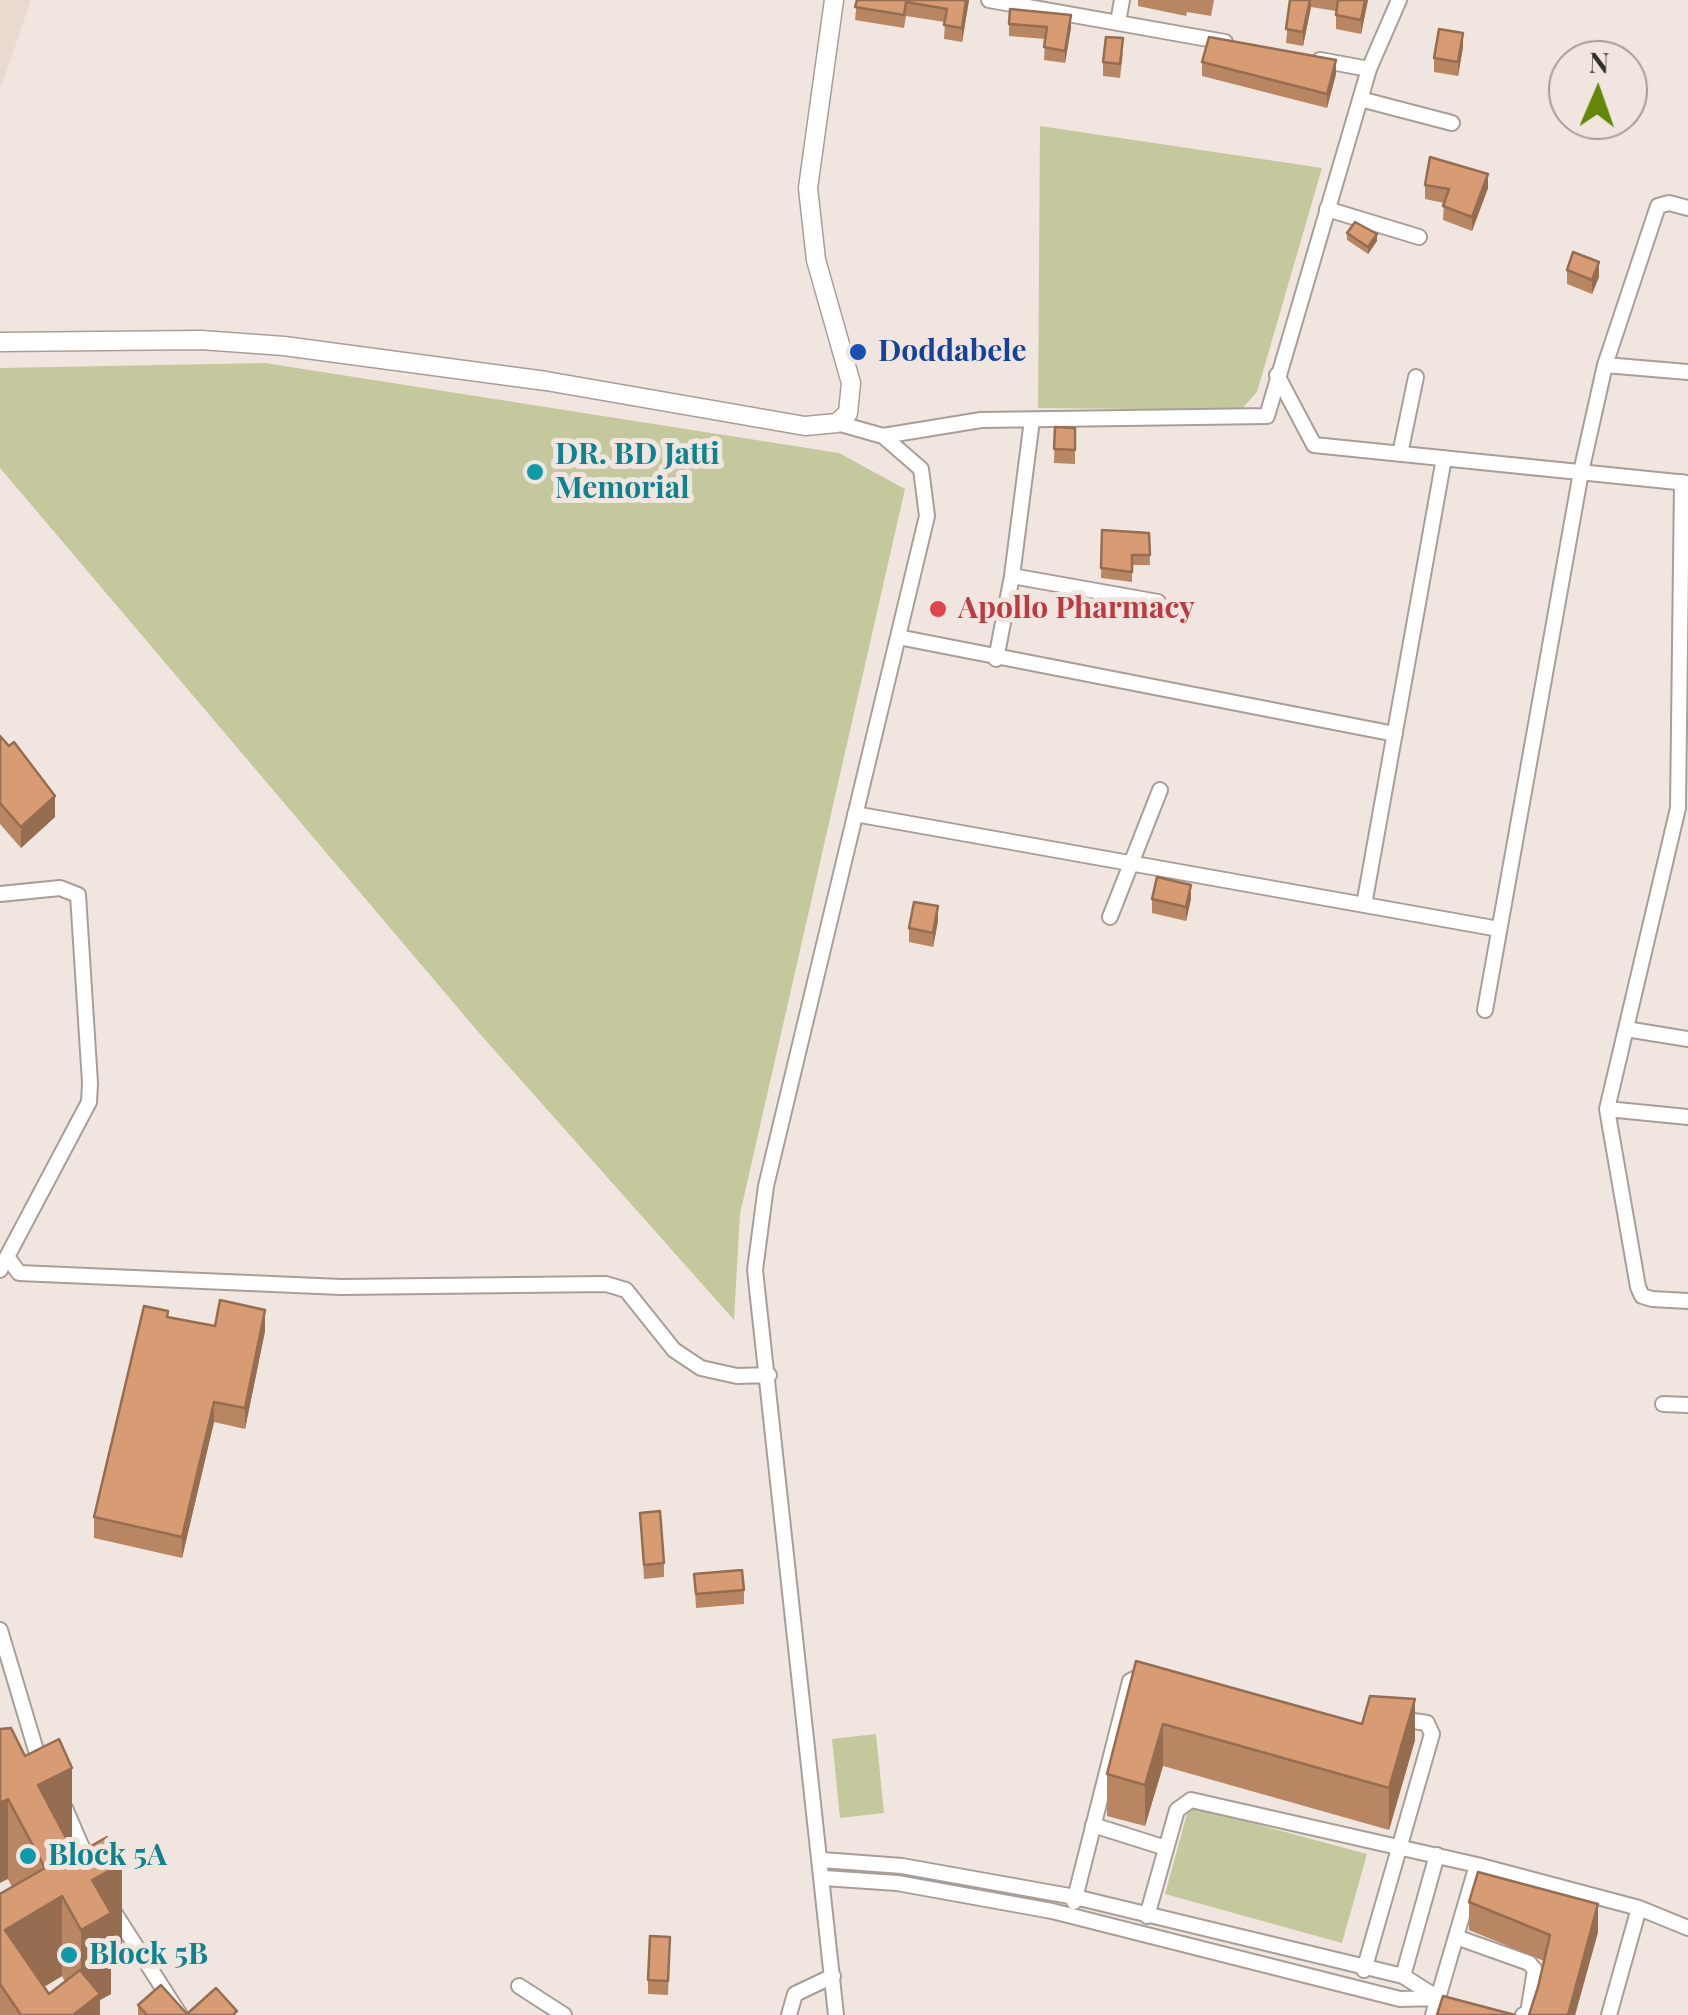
<!DOCTYPE html>
<html>
<head>
<meta charset="utf-8">
<style>
	body { margin:0 }
	#map { position:relative; width:1688px; height:2015px; overflow:hidden; background:#f1e6df; font-family:"Playfair Display",serif }
	canvas { display:block }
	.north { position:absolute; left:1548px; top:40px; width:100px; height:100px; box-sizing:border-box; background:#f1e6df; border:2px solid #a59c97; border-radius:50%; rotate:2deg; font-size:28px; font-weight:700; line-height:40px; text-align:center; color:#322e2c }
	.north::after { content:''; display:block; margin:auto; width:35px; height:45px; background:#648708; clip-path:polygon(50% 0,100% 100%,50% 72%,0 100%) }
</style>
</head>
<body>
<div id="map">
<canvas width="1688" height="2015"></canvas>
<div class="north">N</div>
</div>
<script>
const context = document.querySelector('canvas').getContext('2d');
context.lineJoin = 'round';
function fillPath(path, color) { context.fillStyle = color; context.fill(path, 'evenodd'); }
const toPath = rows => new Path2D(rows.map(r => 'M' + r).join(''));
function strokePath(path, color, width, dash) { context.strokeStyle = color; context.lineWidth = width; context.lineCap = dash ? 'butt' : 'round'; context.setLineDash(dash || []); context.stroke(path); }
function drawText(font, color, halo, rows, align = 'center') {
  context.font = font + ' "Playfair Display",serif'; context.lineWidth = 10; context.setLineDash([]); context.textBaseline = 'middle'; context.strokeStyle = halo; context.fillStyle = color; for (const [text, x, y, turn = 0] of rows) {
    context.save(); context.translate(x, y); context.rotate((+turn || 0) * Math.PI / 180); context.textAlign = isNaN(turn) ? turn : align; if (halo) context.strokeText(text, 0, 0); context.fillText(text, 0, 0); context.restore();
  }
}
fillPath(toPath([
	[0,0,31,0,0,90]
]), '#ead9ce');
fillPath(toPath([
	[1040,126,1322,168,1257,392,1241,410,1038,408],
	[265,363,839,453,905,489,740,1214,734,1320,480,1034,0,468,0,368],
	[876,1734,884,1813,840,1818,832,1739],
	[1189,1806,1367,1854,1342,1943,1165,1894]
]), '#c5c89d');
const minor = toPath([
	[989,0,1225,42],
	[1118,22,1122,0],
	[1320,60,1369,69],
	[1360,99,1452,123],
	[1327,209,1419,237],
	[1605,365,1688,372],
	[1277,375,1314,445,1687,483],
	[883,436,981,420,1267,416,1369,69,1399,0],
	[1400,454,1416,377],
	[1682,482,1678,808,1607,1109,1638,1287,1642,1296,1652,1299,1688,1301],
	[1012,576,1158,602],
	[898,637,1395,734],
	[996,659,1012,576,1032,420],
	[855,814,1499,929],
	[0,894,60,888,78,895,90,1083,89,1102,0,1270],
	[1364,905,1444,458],
	[1110,917,1160,790],
	[1485,1010,1581,472,1605,365,1658,206,1669,203,1688,208],
	[1626,1029,1688,1039],
	[1607,1109,1688,1117],
	[8,1258,19,1273,341,1287,606,1284,626,1290,674,1350,701,1368,737,1376,769,1375],
	[1663,1404,1688,1405],
	[0,1630,41,1767],
	[65,1808,90,1866],
	[1093,1825,1166,1848],
	[822,1860,902,1866,1075,1897,1403,1976,1438,1998,1400,1999,1052,1911,897,1883,824,1878],
	[1074,1902,1130,1681,1143,1675],
	[114,1912,180,2015],
	[1147,1916,1177,1810,1191,1800,1477,1865],
	[1456,1937,1529,1963,1535,1970,1528,2013,1523,2015],
	[1364,1970,1432,1734,1427,1723,1400,1719],
	[1403,1976,1437,1855],
	[519,1986,564,2015],
	[789,2015,795,1994,833,1976],
	[836,2015,755,1270,766,1186,927,516,921,469,883,436,837,423],
	[1433,2015,1477,1865,1639,1908,1688,1928],
	[1609,2015,1639,1908]
]);
const tertiary = toPath([
	[0,342,201,340,284,346,546,381,805,426,837,423,848,413,851,383,816,260,808,188,834,0]
]);
strokePath(minor, '#a89e98', 18);
strokePath(tertiary, '#a89e98', 21);
strokePath(minor, '#fff', 14);
strokePath(tertiary, '#fff', 18);
fillPath(toPath([
	[857,0,969,0,962,42,944,39,945,22,906,16,904,28,855,20],
	[1138,0,1214,0,1211,16,1187,12,1186,16,1138,6],
	[1290,0,1368,0,1361,34,1336,29,1336,11,1311,7,1303,46,1286,43],
	[1009,24,1071,28,1065,63,1044,60,1045,39,1009,36],
	[1463,47,1458,76,1434,72,1434,58],
	[1123,53,1120,78,1103,76,1103,62],
	[1202,62,1336,74,1327,108,1202,76],
	[1425,185,1488,188,1472,231,1443,220,1444,203,1425,199],
	[1347,233,1377,241,1368,254,1347,240],
	[1567,270,1599,277,1592,294,1567,284],
	[1055,427,1075,428,1075,464,1054,463],
	[1102,530,1149,533,1150,565,1132,565,1132,582,1101,578],
	[0,736,55,817,21,848,0,824],
	[1152,899,1191,899,1186,921,1152,913],
	[938,921,933,947,909,942,909,928],
	[168,1317,215,1326,265,1331,245,1429,214,1422,182,1558,94,1538,94,1517],
	[640,1513,664,1563,664,1577,644,1579],
	[694,1574,744,1590,744,1604,696,1608],
	[1136,1661,1415,1740,1389,1830,1163,1766,1145,1826,1107,1816,1107,1774],
	[0,1729,72,1848,122,1944,111,1950,111,1994,100,2000,100,2015,0,2015,0,1894,12,1887,8,1879],
	[62,1976,65,1982,49,1994,44,1987],
	[1469,1902,1598,1932,1575,2015,1529,2015,1538,1987,1544,1961,1469,1930],
	[670,1937,668,1995,648,1994,648,1980],
	[138,2005,187,2014,237,2015,138,2015]
]), '#b98663');
fillPath(toPath([
	[966,0,969,0,962,42,962,28],
	[1310,0,1311,0,1311,7,1303,46,1303,32],
	[1365,0,1368,0,1361,34,1361,20],
	[1071,15,1071,28,1065,63,1065,51],
	[1463,33,1463,47,1458,76,1458,62],
	[1336,60,1336,74,1327,108,1327,94],
	[1488,174,1488,188,1472,231,1472,217],
	[1377,234,1377,241,1368,254,1368,247],
	[1599,262,1599,277,1592,294,1592,280],
	[55,796,55,817,21,848,21,827],
	[1191,885,1191,899,1186,921,1186,907],
	[938,906,938,921,933,947,933,933],
	[265,1310,265,1331,245,1429,245,1408],
	[214,1402,214,1422,182,1558,182,1537],
	[1415,1699,1415,1740,1389,1830,1389,1788],
	[1163,1724,1163,1766,1145,1826,1145,1785],
	[72,1768,72,1848,38,1785],
	[8,1799,8,1879,0,1883,0,1803],
	[122,1864,122,1944,111,1950,111,1994,100,2000,100,2015,73,2015,81,2009,81,1930,92,1880],
	[62,1896,62,1976,14,2005,5,1930],
	[1598,1904,1598,1932,1575,2015,1568,2015]
]), '#966d50');
const building = toPath([
	[857,0,966,0,962,28,944,25,947,9,906,2,904,15,855,7,857,0],
	[1290,0,1310,0,1303,32,1286,29,1290,0],
	[1338,0,1365,0,1361,20,1336,15,1338,0],
	[1010,9,1071,15,1065,51,1044,47,1047,27,1009,24,1010,9],
	[1439,29,1463,33,1458,62,1434,58,1439,29],
	[1106,37,1123,38,1120,64,1103,62,1106,37],
	[1209,37,1336,60,1327,94,1202,62,1209,37],
	[1430,157,1488,174,1472,217,1443,206,1449,189,1425,185,1430,157],
	[1355,222,1377,234,1368,247,1347,233,1355,222],
	[1573,252,1599,262,1592,280,1567,270,1573,252],
	[1055,427,1075,428,1075,450,1054,449,1055,427],
	[1102,530,1149,533,1150,555,1132,555,1132,572,1101,568,1102,530],
	[0,736,9,746,14,742,55,796,21,827,0,803,0,736],
	[1157,877,1191,885,1186,907,1152,899,1157,877],
	[914,902,938,906,933,933,909,928,914,902],
	[220,1300,265,1310,245,1408,214,1402,182,1537,94,1517,144,1306,168,1311,167,1317,215,1326,220,1300],
	[660,1511,664,1563,644,1565,640,1513,660,1511],
	[742,1570,744,1590,696,1594,694,1574,742,1570],
	[1136,1661,1362,1724,1370,1696,1415,1699,1389,1788,1163,1724,1145,1785,1107,1774,1136,1661],
	[11,1728,25,1756,59,1739,72,1768,38,1785,75,1855,107,1837,122,1864,92,1880,111,1913,81,1930,62,1896,5,1930,49,1994,80,1970,100,1994,73,2015,21,2015,0,1984,0,1894,45,1868,8,1799,0,1803,0,1729,11,1728],
	[1478,1872,1598,1904,1568,2015,1529,2015,1538,1987,1550,1935,1469,1902,1478,1872],
	[650,1936,670,1937,668,1981,648,1980,650,1936],
	[161,1985,187,2014,216,1988,237,2011,233,2015,147,2015,138,2005,161,1985],
	[1443,1996,1515,2015,1437,2015,1443,1996]
]);
fillPath(building, '#d79c73');
strokePath(building, '#966d50', 2.5);
for (const [x, y, r, color] of [
	[858,352,10,"#1a4fb4"],
	[535,472,10,"#0f9aa8"],
	[938,609,10,"#e0444e"],
	[28,1856,10,"#0f9aa8"],
	[69,1955,10,"#0f9aa8"]
]) { const dot = new Path2D(); dot.arc(x, y, r, 0, 2 * Math.PI); context.fillStyle = color; context.fill(dot); strokePath(dot, '#f1e6df', 4); }
drawText('bold 30px', '#164399', '#f1e6df', [
	["Doddabele",878,352]
], 'left');
drawText('bold 30px', '#0d838f', '#f1e6df', [
	["DR. BD Jatti",555,455],
	["Memorial",555,489],
	["Block 5A",48,1856],
	["Block 5B",89,1955]
], 'left');
drawText('bold 30px', '#be3a42', '#f1e6df', [
	["Apollo Pharmacy",958,609]
], 'left');
</script>
</body>
</html>
